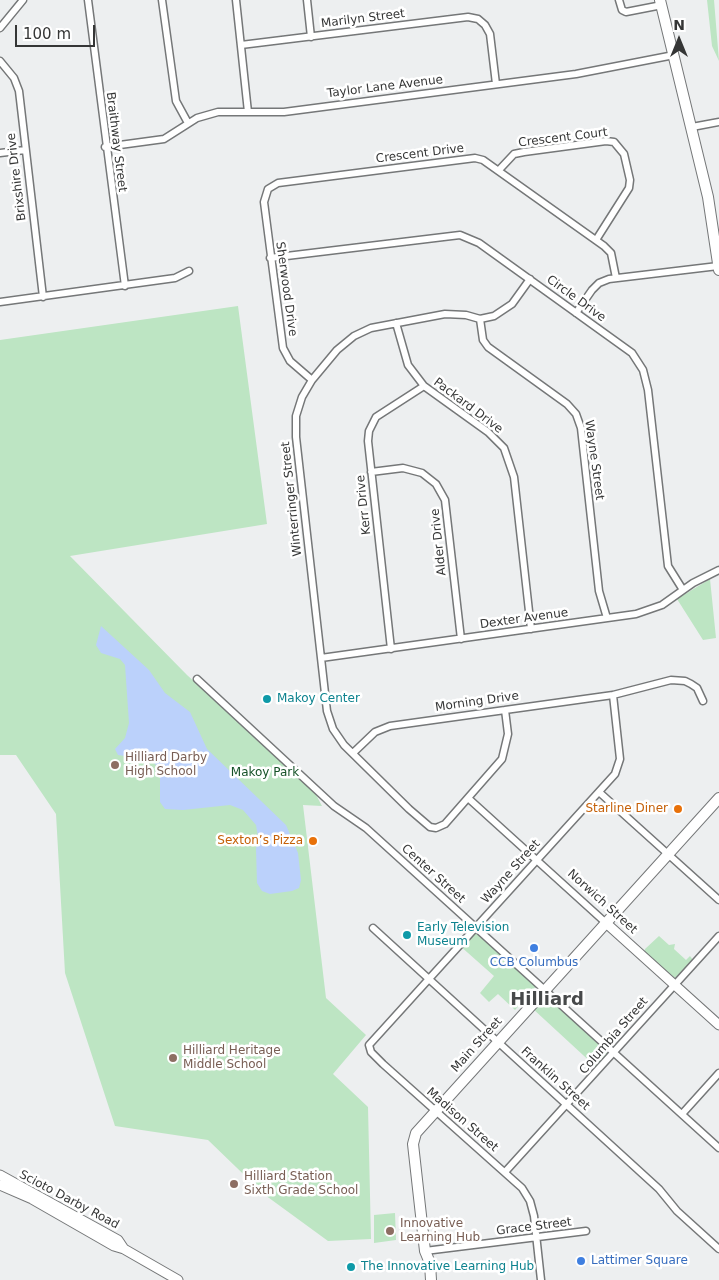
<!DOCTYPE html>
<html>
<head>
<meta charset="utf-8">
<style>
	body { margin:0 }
	#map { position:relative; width:719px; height:1280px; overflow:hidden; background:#edeff0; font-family:"DejaVu Sans",sans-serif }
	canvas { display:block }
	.north { position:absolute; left:654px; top:15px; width:50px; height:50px; -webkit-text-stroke:4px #fff; paint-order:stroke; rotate:0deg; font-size:14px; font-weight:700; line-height:20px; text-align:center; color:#353636 }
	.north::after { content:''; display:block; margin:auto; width:18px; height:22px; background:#353636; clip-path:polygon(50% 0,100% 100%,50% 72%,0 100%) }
	.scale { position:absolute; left:15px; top:25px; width:80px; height:22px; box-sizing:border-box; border:2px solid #353636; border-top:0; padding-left:6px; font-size:15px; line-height:18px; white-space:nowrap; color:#353636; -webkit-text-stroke:4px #fff; paint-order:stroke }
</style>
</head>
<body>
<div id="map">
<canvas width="719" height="1280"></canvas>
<div class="north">N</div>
<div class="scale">100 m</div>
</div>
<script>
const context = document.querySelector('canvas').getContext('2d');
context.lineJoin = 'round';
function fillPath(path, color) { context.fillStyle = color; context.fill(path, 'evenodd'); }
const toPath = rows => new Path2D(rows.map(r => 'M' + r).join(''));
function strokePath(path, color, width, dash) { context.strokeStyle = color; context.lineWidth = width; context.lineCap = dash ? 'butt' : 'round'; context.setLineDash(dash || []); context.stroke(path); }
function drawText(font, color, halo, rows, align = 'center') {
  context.font = font + ' "DejaVu Sans",sans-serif'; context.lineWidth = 5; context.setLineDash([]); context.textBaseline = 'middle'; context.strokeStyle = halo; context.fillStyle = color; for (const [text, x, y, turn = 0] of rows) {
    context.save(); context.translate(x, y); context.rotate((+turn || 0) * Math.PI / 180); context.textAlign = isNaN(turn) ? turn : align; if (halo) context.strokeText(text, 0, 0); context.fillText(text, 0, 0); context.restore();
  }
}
fillPath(toPath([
	[707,0,714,0,719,61,712,46],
	[238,306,267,524,70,556,187,675,314,791,322,806,303,805,326,998,366,1035,333,1074,368,1107,371,1239,328,1241,265,1195,208,1140,115,1126,65,973,56,814,16,755,0,755,0,340],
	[710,579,716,638,703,640,677,599],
	[475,927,539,983,515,1010,498,994,489,1002,480,993,494,976,459,945],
	[659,936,669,945,675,944,674,949,686,960,690,956,693,960,675,978,644,953,645,949],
	[548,996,580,1027,582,1027,603,1048,607,1049,607,1054,596,1067,532,1008,542,997],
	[395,1213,396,1240,374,1243,374,1215]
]), '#bde5c3');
fillPath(toPath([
	[101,626,149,670,165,693,190,712,207,749,286,825,298,853,301,880,299,888,292,891,270,894,262,891,257,883,256,849,258,837,256,825,243,810,230,805,183,810,165,809,160,802,160,774,157,766,151,760,118,755,115,749,125,738,129,723,125,665,120,659,101,653,96,645]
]), '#bbd1fb');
const street = toPath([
	[88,0,125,286],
	[162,0,176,101,188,123],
	[236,0,248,112],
	[307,0,311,37],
	[619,0,622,10,626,12,662,5],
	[0,28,23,0],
	[241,45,468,17,478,19,485,25,490,34,496,84],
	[0,61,14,78,19,91,43,297],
	[692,127,719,122],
	[105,147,164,139,197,118,218,112,284,112,576,74,674,55],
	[0,153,25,150],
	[499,170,514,154,524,152,606,141,614,142,624,154,630,180,629,188,596,240],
	[270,258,460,235,479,243,632,353,643,370,648,390,668,566,683,590],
	[0,302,175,278,189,271],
	[576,313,592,290,599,283,609,279,718,266],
	[480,319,483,340,488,347,567,404,576,414,581,428,599,591,607,618],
	[396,323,408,365,424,386,488,432,504,448,514,477,531,629],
	[312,380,290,361,283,348,264,202,268,189,278,183,475,158,483,160,604,246,611,253,616,278],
	[371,472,403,468,422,473,436,484,445,500,461,639],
	[391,649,368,441,369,431,376,417,424,386],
	[321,658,636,614,662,605,693,583,719,570],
	[197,679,334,806,366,828,719,1148],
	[505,710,508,734,502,759,445,824,436,828,430,827,409,809,344,745,333,729,327,711,296,437,296,416,302,397,312,380,337,350,354,336,371,328,445,314,466,315,480,319,494,316,512,304,530,279],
	[353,753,375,732,390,726,613,695,671,680,685,681,691,684,697,688,703,701],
	[599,792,719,900],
	[468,798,606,923],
	[373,928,659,1189,677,1211,719,1249],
	[682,1114,719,1073],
	[505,1172,719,936],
	[425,1251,586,1231],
	[541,1280,534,1216,530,1201,522,1188,383,1064,371,1052,369,1045,615,774,620,759,613,695]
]);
const secondary = toPath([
	[606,923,719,1025],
	[0,1175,118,1240,124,1249],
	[0,1185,32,1199,114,1246,124,1249,178,1280]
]);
const primary = toPath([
	[660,0,708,197,719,270],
	[431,1280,430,1263,425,1251,413,1144,416,1133,719,798]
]);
strokePath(street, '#757778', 9);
strokePath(secondary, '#757778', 11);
strokePath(primary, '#757778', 12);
strokePath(street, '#fff', 6);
strokePath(secondary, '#fff', 9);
strokePath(primary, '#fff', 10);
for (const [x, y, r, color] of [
	[267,699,5,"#0f9aa8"],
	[115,765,5,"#8d6e63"],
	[678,809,5,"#e8710a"],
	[313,841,5,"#e8710a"],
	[407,935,5,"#0f9aa8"],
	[534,948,5,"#3f7fe0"],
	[173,1058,5,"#8d6e63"],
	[234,1184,5,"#8d6e63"],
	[390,1231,5,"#8d6e63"],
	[581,1261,5,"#3f7fe0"],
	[351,1267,5,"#0f9aa8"]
]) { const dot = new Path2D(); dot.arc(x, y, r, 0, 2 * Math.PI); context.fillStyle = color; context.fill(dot); strokePath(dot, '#fff', 2); }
drawText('12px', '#353636', '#fff', [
	["Marilyn Street",363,19,-7],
	["Taylor Lane Avenue",385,87,-7],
	["Crescent Court",563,138,-7],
	["Braithway Street",116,142,83],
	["Crescent Drive",420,154,-7],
	["Brixshire Drive",17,177,-97],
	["Sherwood Drive",286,289,82],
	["Circle Drive",576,299,36],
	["Packard Drive",468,406,37],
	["Wayne Street",594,460,82],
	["Winterringer Street",292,499,-96],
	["Kerr Drive",364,505,-96],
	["Alder Drive",439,542,-96],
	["Dexter Avenue",524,619,-8],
	["Morning Drive",477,702,-8],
	["Wayne Street",511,872,-48],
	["Center Street",433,874,42],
	["Norwich Street",602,902,42],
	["Columbia Street",614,1036,-49],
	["Main Street",477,1045,-48],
	["Franklin Street",555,1079,42],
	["Madison Street",462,1120,41],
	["Scioto Darby Road",69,1200,28],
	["Grace Street",534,1227,-7]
]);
drawText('12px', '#0d838f', '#fff', [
	["Makoy Center",277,699],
	["Early Television",417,928],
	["Museum",417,942],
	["The Innovative Learning Hub",361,1267]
], 'left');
drawText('12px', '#785e54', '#fff', [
	["Hilliard Darby",125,758],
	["High School",125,772],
	["Hilliard Heritage",183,1051],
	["Middle School",183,1065],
	["Hilliard Station",244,1177],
	["Sixth Grade School",244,1191],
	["Innovative",400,1224],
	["Learning Hub",400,1238]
], 'left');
drawText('12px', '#165228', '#fff', [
	["Makoy Park",265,773]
]);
drawText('12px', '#c56008', '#fff', [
	["Starline Diner",668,809],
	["Sexton’s Pizza",303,841]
], 'right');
drawText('12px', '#366cbe', '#fff', [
	["CCB Columbus",534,963],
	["Lattimer Square",591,1261,"left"]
]);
drawText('bold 18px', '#47494a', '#fff', [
	["Hilliard",547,1000]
]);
</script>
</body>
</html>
